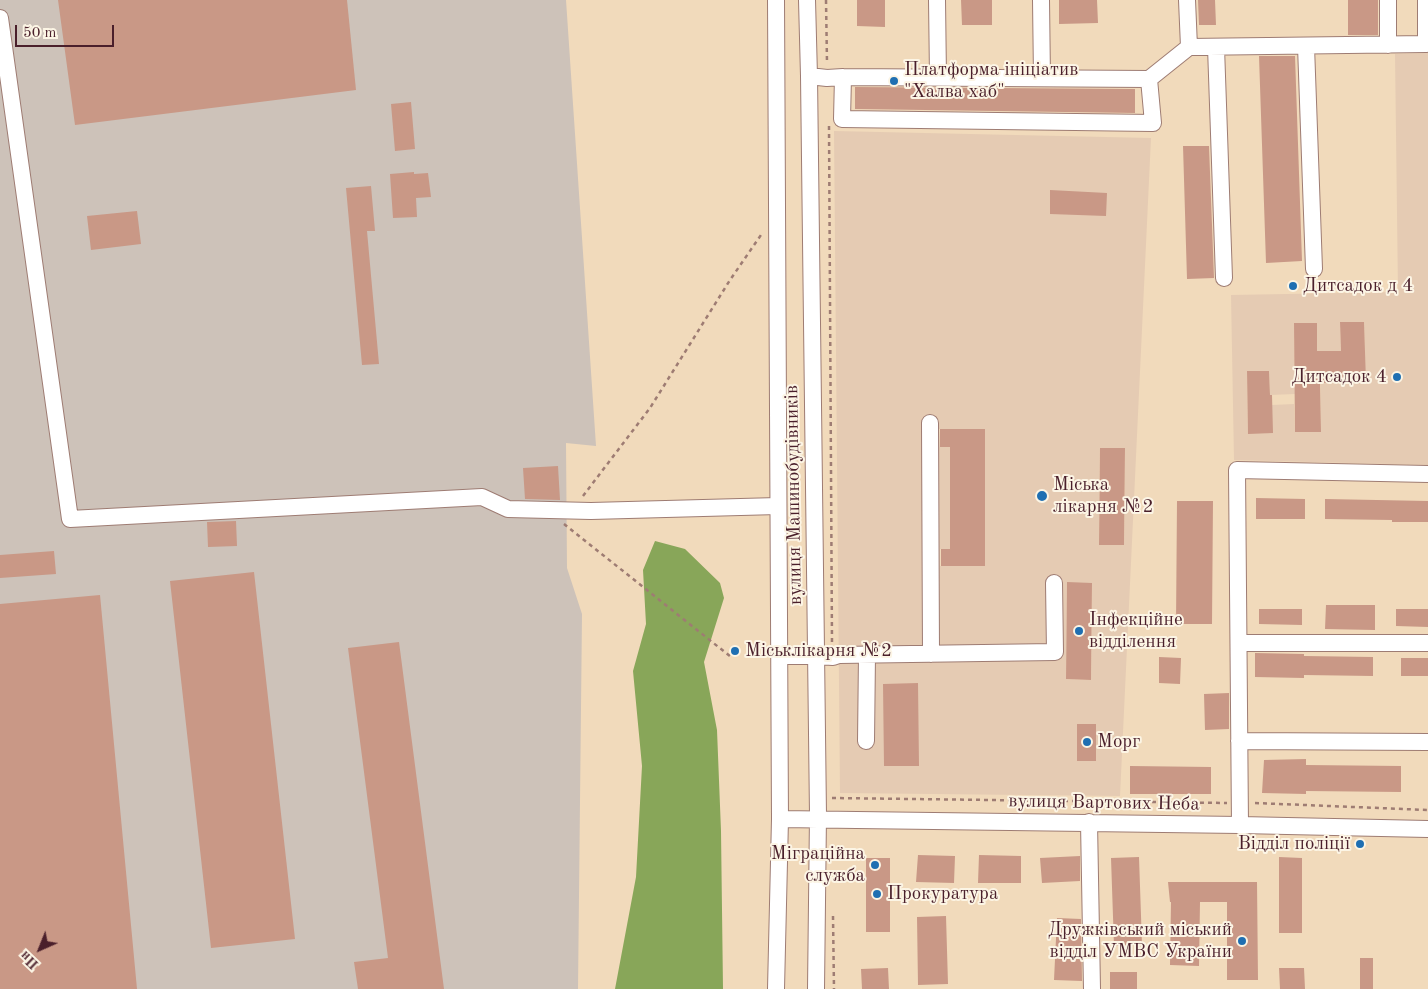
<!DOCTYPE html>
<html>
<head>
<meta charset="utf-8">
<style>
	body { margin:0 }
	#map { position:relative; width:1428px; height:989px; overflow:hidden; background:#f1dabb; font-family:"Old Standard TT",serif }
	canvas { display:block }
	.north { position:absolute; left:15px; top:924px; width:50px; height:50px; -webkit-text-stroke:4px #fcf5e5; paint-order:stroke; rotate:224deg; font-size:14px; font-weight:700; line-height:20px; text-align:center; color:#4a1f2b }
	.north::after { content:''; display:block; margin:auto; width:18px; height:22px; background:#4a1f2b; clip-path:polygon(50% 0,100% 100%,50% 72%,0 100%) }
	.scale { position:absolute; left:15px; top:25px; width:99px; height:22px; box-sizing:border-box; border:2px solid #4a1f2b; border-top:0; padding-left:6px; font-size:15px; line-height:18px; white-space:nowrap; color:#4a1f2b; -webkit-text-stroke:4px #fcf5e5; paint-order:stroke }
</style>
</head>
<body>
<div id="map">
<canvas width="1428" height="989"></canvas>
<div class="north">Пн</div>
<div class="scale">50 m</div>
</div>
<script>
const context = document.querySelector('canvas').getContext('2d');
context.lineJoin = 'round';
function fillPath(path, color) { context.fillStyle = color; context.fill(path, 'evenodd'); }
const toPath = rows => new Path2D(rows.map(r => 'M' + r).join(''));
function strokePath(path, color, width, dash) { context.strokeStyle = color; context.lineWidth = width; context.lineCap = dash ? 'butt' : 'round'; context.setLineDash(dash || []); context.stroke(path); }
function drawText(font, color, halo, rows, align = 'center') {
  context.font = font + ' "Old Standard TT",serif'; context.lineWidth = 4; context.setLineDash([]); context.textBaseline = 'middle'; context.strokeStyle = halo; context.fillStyle = color; for (const [text, x, y, turn = 0] of rows) {
    context.save(); context.translate(x, y); context.rotate((+turn || 0) * Math.PI / 180); context.textAlign = isNaN(turn) ? turn : align; if (halo) context.strokeText(text, 0, 0); context.fillText(text, 0, 0); context.restore();
  }
}
fillPath(toPath([
	[1428,53,1428,465,1234,460,1231,295,1398,292,1395,54],
	[1340,322,1364,322,1365,382,1337,383,1336,364,1320,364,1321,432,1295,432,1294,404,1272,405,1272,433,1248,433,1247,371,1269,371,1270,395,1295,394,1294,323,1317,323,1317,351,1341,351],
	[834,131,1151,138,1120,796,840,793],
	[939,429,985,429,985,566,940,566,940,549,950,549,950,447,940,447],
	[1100,448,1125,448,1124,545,1099,544],
	[1067,583,1092,583,1091,680,1066,679],
	[1078,724,1096,724,1078,761]
]), '#e5cbb3');
fillPath(toPath([
	[0,0,566,0,596,446,566,443,567,568,582,614,578,989,0,989]
]), '#cdc2b9');
fillPath(toPath([
	[655,541,685,549,720,583,724,598,704,662,717,730,721,831,723,989,615,989,636,877,642,766,633,671,646,624,643,570]
]), '#88a659');
fillPath(toPath([
	[58,0,347,0,356,90,75,125],
	[857,0,885,0,885,27,857,26],
	[961,0,992,0,992,25,962,25],
	[1059,0,1097,0,1098,23,1059,24],
	[1198,0,1215,0,1216,25,1199,25],
	[1348,0,1378,0,1378,35,1348,35],
	[1259,56,1295,56,1302,261,1266,263],
	[855,87,1135,89,1135,113,855,109],
	[411,102,415,149,395,151,391,104],
	[1183,146,1209,146,1214,278,1187,279],
	[414,172,414,174,428,173,431,197,416,198,417,217,393,218,390,174],
	[371,186,375,231,367,231,379,364,362,365,346,188],
	[1050,190,1107,193,1106,216,1050,214],
	[137,211,141,244,91,250,87,216],
	[1340,322,1364,322,1366,382,1320,383,1321,432,1295,432,1294,323,1317,323,1317,351,1341,351],
	[1247,371,1269,371,1270,395,1272,395,1273,433,1248,434],
	[940,429,985,429,985,566,941,566,941,549,950,549,950,447,940,447],
	[1100,448,1125,448,1124,545,1099,545],
	[558,466,560,500,525,499,523,468],
	[1256,498,1305,499,1305,519,1256,519],
	[1325,499,1428,501,1428,522,1392,522,1392,520,1325,519],
	[1177,501,1213,501,1212,624,1176,624],
	[236,521,237,546,208,547,207,522],
	[54,551,56,574,0,578,0,555],
	[254,572,295,939,211,948,170,581],
	[1067,582,1092,583,1091,680,1066,679],
	[100,595,137,989,0,989,0,604],
	[1326,605,1375,605,1375,630,1325,629],
	[1259,609,1302,609,1302,625,1259,624],
	[1396,609,1428,609,1428,627,1396,626],
	[399,642,444,989,358,989,354,962,388,958,348,648],
	[1255,653,1304,654,1304,656,1373,657,1373,676,1304,675,1304,678,1255,677],
	[1159,657,1181,658,1180,684,1159,683],
	[1401,658,1428,658,1428,676,1401,676],
	[918,683,919,766,884,766,883,684],
	[1229,693,1229,729,1205,730,1204,694],
	[1077,724,1096,724,1096,761,1077,761],
	[1306,759,1306,765,1401,766,1401,792,1306,791,1306,794,1262,793,1264,760],
	[1130,766,1211,767,1211,794,1130,794],
	[918,855,955,856,954,883,916,882],
	[979,855,1021,856,1021,883,978,883],
	[1080,856,1080,881,1042,883,1040,858],
	[1139,857,1142,945,1114,946,1111,858],
	[1279,857,1302,858,1302,933,1279,933],
	[866,858,890,858,890,932,866,932],
	[1168,882,1257,882,1258,980,1227,980,1227,902,1200,902,1199,966,1170,965,1171,902,1170,902],
	[946,916,948,984,918,985,917,917],
	[1057,918,1081,919,1082,981,1054,980],
	[1360,958,1373,958,1373,989,1360,989],
	[888,968,889,989,862,989,861,969],
	[1279,968,1304,968,1305,989,1280,989],
	[1110,972,1137,972,1137,989,1110,989]
]), '#c99886');
const minor = toPath([
	[807,0,809,76,818,815,816,989],
	[937,0,938,77],
	[1041,0,1042,78],
	[1187,0,1189,47,1426,44,1426,0],
	[0,18,70,519,482,497,508,509,591,511,778,506],
	[1388,45,1388,0],
	[1306,46,1314,269],
	[1216,47,1224,278],
	[809,76,827,78,843,77,1149,79,1189,47],
	[843,77,842,119,1153,123,1149,79],
	[930,423,931,654],
	[1239,643,1428,643],
	[779,656,816,656,833,657,839,655,1055,652,1054,583],
	[866,741,867,655],
	[1239,741,1428,742],
	[780,819,1240,825,1428,829],
	[1089,822,1092,989],
	[1240,825,1237,470,1428,474],
	[776,989,780,819,776,0]
]);
strokePath(minor, '#9e7c73', 18);
strokePath(toPath([
	[826,0,827,63],
	[829,126,832,643],
	[583,496,650,408,730,280,763,232],
	[564,524,731,657],
	[832,798,1227,803],
	[1255,803,1428,810],
	[833,916,834,989]
]), '#9e7c73', 2.5, [4, 4]);
strokePath(minor, '#fff', 16);
for (const [x, y, r, color] of [
	[894,81,5,"#1f6fb2"],
	[1293,286,5,"#1f6fb2"],
	[1397,377,5,"#1f6fb2"],
	[1042,496,6,"#1f6fb2"],
	[1079,631,5,"#1f6fb2"],
	[735,651,5,"#1f6fb2"],
	[1087,742,5,"#1f6fb2"],
	[1360,844,5,"#1f6fb2"],
	[875,865,5,"#1f6fb2"],
	[877,894,5,"#1f6fb2"],
	[1242,941,5,"#1f6fb2"]
]) { const dot = new Path2D(); dot.arc(x, y, r, 0, 2 * Math.PI); context.fillStyle = color; context.fill(dot); strokePath(dot, '#fcf5e5', 2); }
drawText('19px', '#4a1f2b', '#fcf5e5', [
	["Платформа ініціатив",904,70],
	["\"Халва хаб\"",904,92],
	["Дитсадок д 4",1303,286],
	["Дитсадок 4",1387,377,"right"],
	["Міська",1053,485],
	["лікарня №2",1053,507],
	["Інфекційне",1089,620],
	["відділення",1089,642],
	["Міськлікарня №2",745,651],
	["Морг",1097,742],
	["Відділ поліції",1350,844,"right"],
	["Міграційна",865,854,"right"],
	["служба",865,876,"right"],
	["Прокуратура",887,894],
	["Дружківський міський",1232,930,"right"],
	["відділ УМВС України",1232,952,"right"]
], 'left');
drawText('19px', '#4a1f2b', '#fcf5e5', [
	["вулиця Машинобудівників",794,495,-91],
	["вулиця Вартових Неба",1104,803,1]
]);
</script>
</body>
</html>
